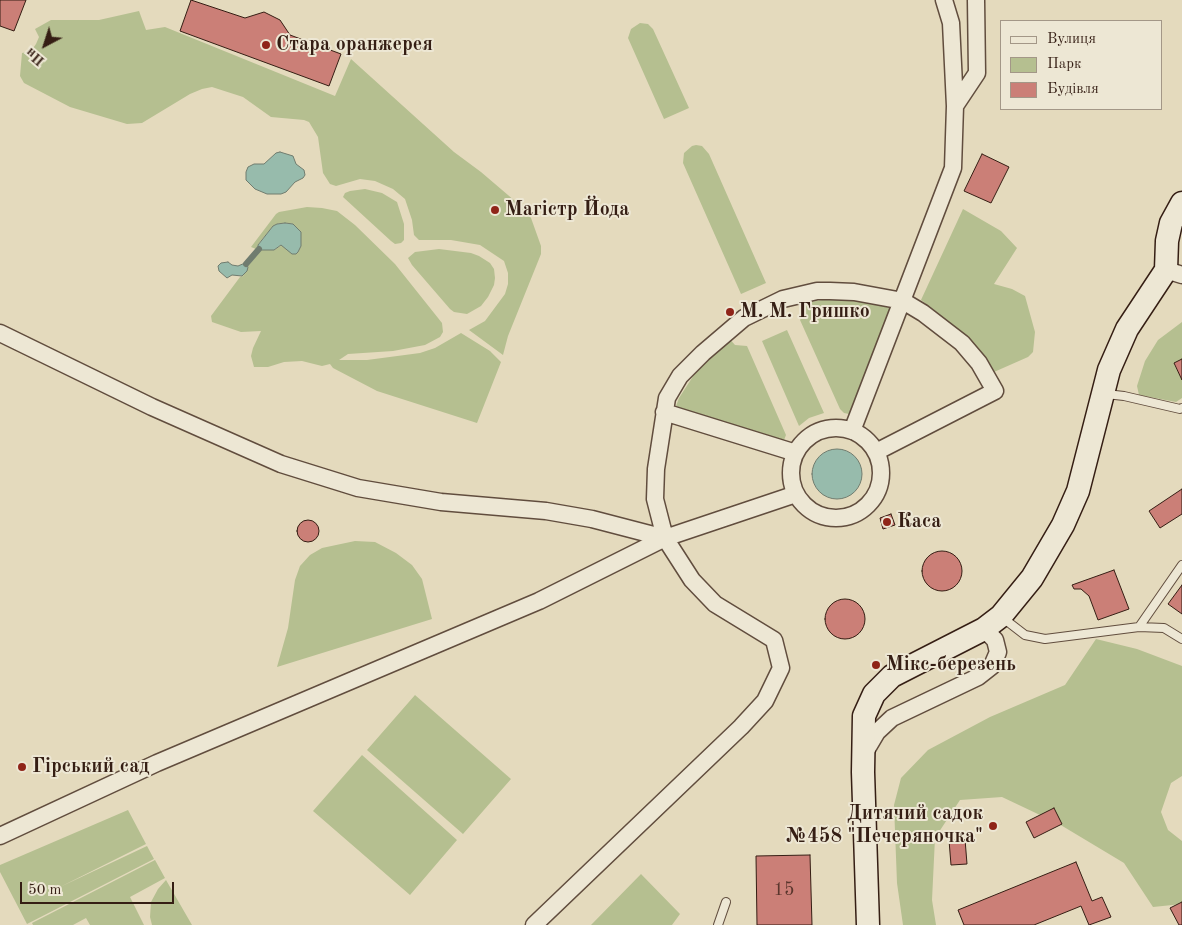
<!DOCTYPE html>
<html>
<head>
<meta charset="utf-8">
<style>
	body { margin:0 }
	#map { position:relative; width:1182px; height:925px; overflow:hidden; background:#e4dabd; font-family:"Old Standard TT",serif }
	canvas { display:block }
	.legend { position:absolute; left:1000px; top:20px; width:162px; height:90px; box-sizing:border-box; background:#ede7d4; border:1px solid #a39787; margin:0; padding:6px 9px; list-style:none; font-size:15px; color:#351e14 }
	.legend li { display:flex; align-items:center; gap:10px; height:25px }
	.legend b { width:25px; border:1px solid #a39787 }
	.north { position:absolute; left:20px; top:20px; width:50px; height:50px; -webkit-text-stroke:4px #ede7d4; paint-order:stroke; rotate:220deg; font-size:14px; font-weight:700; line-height:20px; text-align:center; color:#351e14 }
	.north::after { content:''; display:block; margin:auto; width:18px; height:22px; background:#351e14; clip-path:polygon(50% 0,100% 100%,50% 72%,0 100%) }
	.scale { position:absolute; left:20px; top:882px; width:154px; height:22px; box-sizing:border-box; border:2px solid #351e14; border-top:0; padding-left:6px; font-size:15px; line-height:18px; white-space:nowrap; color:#351e14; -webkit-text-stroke:4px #ede7d4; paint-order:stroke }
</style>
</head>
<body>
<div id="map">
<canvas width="1182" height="925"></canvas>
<ul class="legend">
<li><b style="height:6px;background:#ede7d4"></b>Вулиця</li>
<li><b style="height:14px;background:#b5bf90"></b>Парк</li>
<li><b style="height:14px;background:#cb7f77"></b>Будівля</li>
</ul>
<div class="north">Пн</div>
<div class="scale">50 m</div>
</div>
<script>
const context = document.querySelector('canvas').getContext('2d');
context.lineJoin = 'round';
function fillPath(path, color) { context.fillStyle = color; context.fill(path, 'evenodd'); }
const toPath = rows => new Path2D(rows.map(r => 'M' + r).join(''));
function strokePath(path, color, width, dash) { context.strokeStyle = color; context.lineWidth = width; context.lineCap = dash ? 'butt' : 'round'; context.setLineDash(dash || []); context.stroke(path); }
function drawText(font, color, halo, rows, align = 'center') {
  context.font = font + ' "Old Standard TT",serif'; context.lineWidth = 4; context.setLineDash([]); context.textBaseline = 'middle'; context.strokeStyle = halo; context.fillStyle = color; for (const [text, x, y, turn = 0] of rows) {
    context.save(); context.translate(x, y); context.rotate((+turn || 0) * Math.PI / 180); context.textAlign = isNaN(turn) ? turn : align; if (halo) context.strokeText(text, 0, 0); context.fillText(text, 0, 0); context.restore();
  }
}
fillPath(toPath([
	[139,11,146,30,165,27,335,96,351,59,454,152,481,172,522,207,531,218,541,246,541,254,508,336,503,355,469,330,485,321,505,294,508,284,508,273,504,261,480,245,451,240,419,240,414,235,412,220,405,199,393,189,375,181,360,179,336,186,330,184,323,173,318,137,309,122,304,120,271,117,243,97,212,87,202,89,190,94,142,123,127,124,70,107,24,83,20,76,22,53,31,51,36,44,39,37,35,29,51,20,99,20],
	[640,23,648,24,653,29,689,108,664,119,628,38,631,29],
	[696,145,702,146,709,154,766,283,741,294,683,163,684,153,692,146],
	[365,189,382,193,397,202,404,224,404,240,401,243,395,244,391,241,343,197,345,193,350,191],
	[307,207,322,208,337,211,355,225,395,264,442,323,443,332,440,337,425,345,393,351,348,354,339,360,367,360,420,353,435,348,461,333,490,351,501,362,477,423,377,391,333,368,330,364,322,366,302,361,284,362,268,367,254,367,251,356,253,348,261,331,241,332,212,322,211,316,240,277,243,276,248,267,247,265,261,250,274,250,282,245,298,252,301,246,301,232,293,224,289,223,280,223,273,226,259,243,256,249,251,247,276,214,279,212],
	[963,209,1001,231,1017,248,994,284,1012,289,1025,296,1035,332,1033,352,1028,357,994,372,968,337,921,300],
	[439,249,471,253,479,256,490,263,494,269,495,278,494,285,488,297,481,306,467,314,454,312,450,309,412,265,408,258,415,252],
	[828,299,856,300,880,305,890,308,892,310,850,413,849,414,844,413,840,409,800,320,805,313,805,303],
	[1182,322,1182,359,1174,364,1182,380,1182,398,1176,402,1139,395,1137,386,1145,361,1158,340],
	[787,330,824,413,809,418,799,426,762,341],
	[727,336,735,345,747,346,786,435,784,440,678,409,676,406,679,398,701,364],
	[355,541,375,542,396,553,412,565,422,579,432,619,277,667,288,628,295,580,300,566,310,555,322,548],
	[1096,639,1137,649,1182,666,1182,776,1171,783,1161,812,1168,830,1182,841,1182,904,1153,907,1124,863,1059,824,1002,797,960,800,935,838,932,900,936,925,903,925,897,883,894,805,901,778,928,750,990,717,1065,685],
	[415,695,511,779,463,834,367,750],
	[362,755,457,840,410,895,313,811],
	[128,810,146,844,60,887,147,846,154,859,27,924,0,872,0,865],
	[155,860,165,878,130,897,144,925,90,925,86,918,73,925,33,925,32,923],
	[641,874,680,914,672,925,591,925],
	[166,880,192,925,152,925,150,917,151,902,158,889]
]), '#b5bf90');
const water = toPath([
	[280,152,293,156,296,164,304,170,305,175,303,178,295,182,286,192,281,194,267,194,255,189,246,180,246,172,248,167,254,164,264,164,276,153,280,152],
	[285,223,293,224,301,232,301,246,298,252,296,254,292,254,281,245,274,250,261,250,258,248,258,245,273,226,277,224,285,223],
	[228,262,232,265,238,266,245,263,248,267,247,271,242,276,232,275,227,278,219,271,218,266,221,263,228,262],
	'812 474a25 25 0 1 1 50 0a25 25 0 1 1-50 0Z'
]);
fillPath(water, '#97bbac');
strokePath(water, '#707c6f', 1);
strokePath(toPath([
	[246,264,259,249]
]), '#707c6f', 6);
const building = toPath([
	[0,0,26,0,14,31,0,26,0,0],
	[191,0,245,18,264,12,280,20,290,35,341,54,329,86,180,31,191,0],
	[982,154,1009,167,991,203,964,191,982,154],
	[1182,359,1182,380,1174,363,1182,359],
	[1182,489,1182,514,1160,528,1149,511,1182,489],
	[891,514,895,525,883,529,880,518,891,514],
	'297 531a11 11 0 1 1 22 0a11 11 0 1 1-22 0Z',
	'922 571a20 20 0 1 1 40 0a20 20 0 1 1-40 0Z',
	[1114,570,1129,609,1098,620,1089,596,1081,589,1074,589,1072,585,1114,570],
	[1182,585,1182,614,1168,604,1182,585],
	'825 619a20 20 0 1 1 40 0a20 20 0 1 1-40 0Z',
	[1054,808,1062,824,1034,838,1026,822,1054,808],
	[965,839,967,864,951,865,949,840,965,839],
	[810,855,812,925,757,925,756,856,810,855],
	[1076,862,1092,901,1102,897,1111,917,1089,925,1081,906,1034,925,964,925,958,910,1076,862],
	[1182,902,1182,925,1179,925,1170,908,1182,902]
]);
fillPath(building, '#cb7f77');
strokePath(building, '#351e14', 1);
const lane = toPath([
	[1106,394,1124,396,1180,409,1182,408],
	[1003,618,1025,635,1045,639,1139,627,1164,628,1182,639],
	[1139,627,1182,565],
	[718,925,726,902]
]);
const street = toPath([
	[955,106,977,73,976,0],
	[1166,270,1182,275],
	[0,333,152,407,281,464,358,488,441,502,546,511,592,519,665,538],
	[664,412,796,453],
	'791 473a45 45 0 1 1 90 0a45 45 0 1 1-90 0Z',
	[852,431,953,168,955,106,951,23,944,0],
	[864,754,877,732,892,718,978,677,992,666,998,652,995,640,984,629],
	[0,836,157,763,539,601,665,538,796,494],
	[534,925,741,727,765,701,781,668,774,640,715,604,692,580,665,538,655,499,656,469,667,398,680,376,703,353,744,318,783,299,817,291,830,291,854,292,903,301,923,313,962,343,979,363,995,391,876,452]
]);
const secondary = toPath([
	[868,925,863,772,864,716,874,694,892,676,984,629,1001,616,1032,578,1063,525,1078,491,1109,370,1127,329,1166,270,1167,241,1171,223,1182,203]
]);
strokePath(lane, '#614d3e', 10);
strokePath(street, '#614d3e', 19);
strokePath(secondary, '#351e14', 25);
strokePath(lane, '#ede7d4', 8);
strokePath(street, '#ede7d4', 16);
strokePath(secondary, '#ede7d4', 22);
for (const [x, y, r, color] of [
	[266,45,5,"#8f2418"],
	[495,210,5,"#8f2418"],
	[730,312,5,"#8f2418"],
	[887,522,5,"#8f2418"],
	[876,665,5,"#8f2418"],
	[22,767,5,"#8f2418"],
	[993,826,5,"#8f2418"]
]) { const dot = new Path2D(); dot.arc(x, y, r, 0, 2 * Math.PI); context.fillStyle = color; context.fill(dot); strokePath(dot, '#ede7d4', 2); }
drawText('18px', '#5a362d', null, [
	["15",784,890]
]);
drawText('bold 20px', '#351e14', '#ede7d4', [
	["Стара оранжерея",276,45],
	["Магістр Йода",505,210],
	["М. М. Гришко",740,312],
	["Каса",897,522],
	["Мікс-березень",886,665],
	["Гірський сад",32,767],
	["Дитячий садок",983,814,"right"],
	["№458 \"Печеряночка\"",983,837,"right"]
], 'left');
</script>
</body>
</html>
